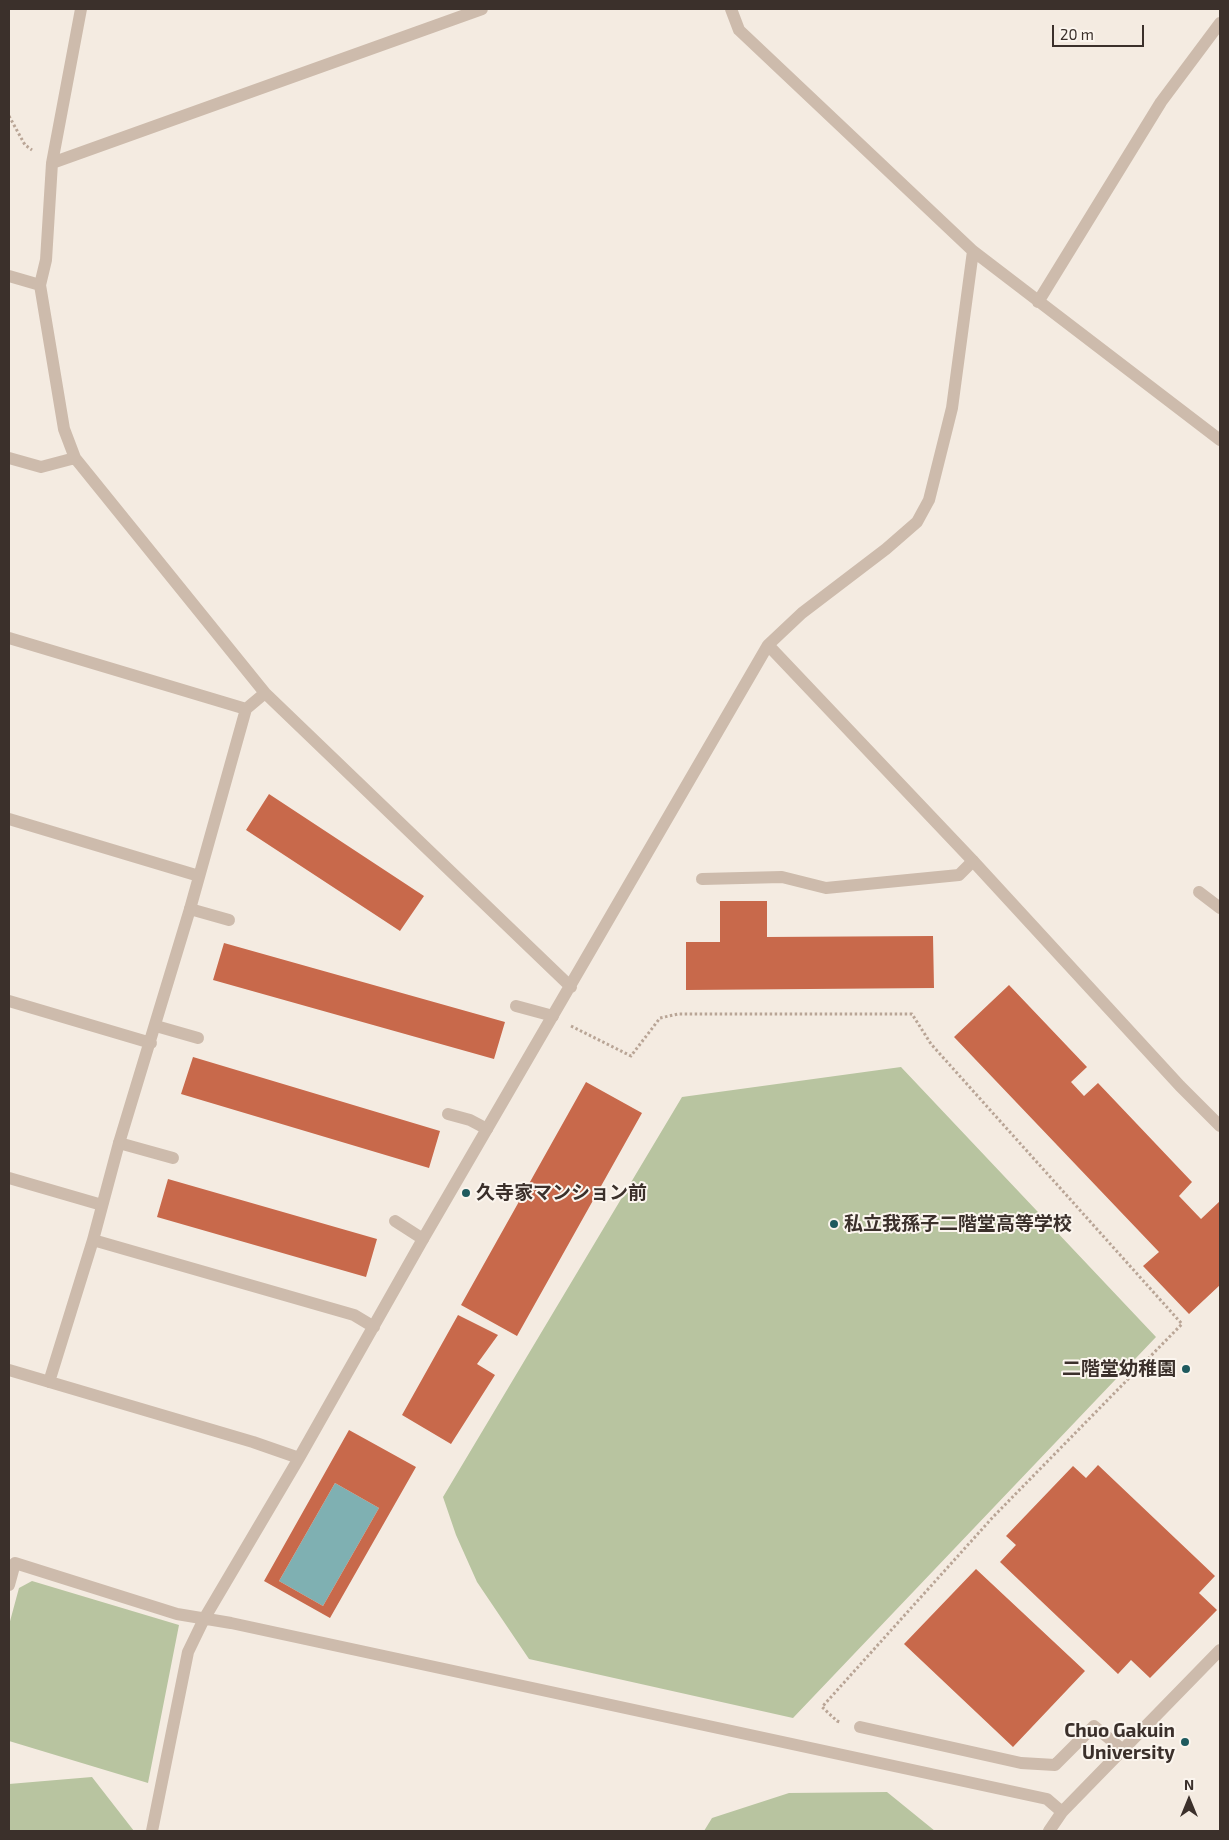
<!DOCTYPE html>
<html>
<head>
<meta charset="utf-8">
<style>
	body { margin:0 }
	#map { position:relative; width:1229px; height:1840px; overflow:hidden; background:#f4ebe1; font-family:"Exo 2",sans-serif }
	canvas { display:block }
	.frame { position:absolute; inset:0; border:10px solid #3b302b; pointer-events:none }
	.north { position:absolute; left:1164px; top:1775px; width:50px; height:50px; -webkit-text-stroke:4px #fbf5ee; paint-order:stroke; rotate:0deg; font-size:14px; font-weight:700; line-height:20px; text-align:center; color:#3b302b }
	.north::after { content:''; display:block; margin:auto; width:18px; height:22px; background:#3b302b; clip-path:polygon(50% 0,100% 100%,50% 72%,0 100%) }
	.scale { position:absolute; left:1052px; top:25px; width:92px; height:22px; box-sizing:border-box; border:2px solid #3b302b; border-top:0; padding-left:6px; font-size:15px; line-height:18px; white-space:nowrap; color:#3b302b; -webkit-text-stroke:4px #fbf5ee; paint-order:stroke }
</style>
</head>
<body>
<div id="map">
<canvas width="1229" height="1840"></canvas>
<div class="frame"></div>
<div class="north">N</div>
<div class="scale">20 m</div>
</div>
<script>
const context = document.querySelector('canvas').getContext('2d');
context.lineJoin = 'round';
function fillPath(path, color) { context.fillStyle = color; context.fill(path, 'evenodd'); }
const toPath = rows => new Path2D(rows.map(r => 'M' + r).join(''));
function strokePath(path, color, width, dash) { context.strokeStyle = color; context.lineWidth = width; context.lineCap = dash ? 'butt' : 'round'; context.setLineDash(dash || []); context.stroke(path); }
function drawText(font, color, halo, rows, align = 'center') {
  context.font = font + ' "Exo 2","Noto Sans JP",sans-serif'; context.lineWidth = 4; context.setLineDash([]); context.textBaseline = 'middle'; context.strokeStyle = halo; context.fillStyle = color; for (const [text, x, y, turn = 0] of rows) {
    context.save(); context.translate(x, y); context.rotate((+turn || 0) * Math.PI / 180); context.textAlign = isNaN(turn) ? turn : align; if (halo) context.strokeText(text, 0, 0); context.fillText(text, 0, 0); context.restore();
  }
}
fillPath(toPath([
	[901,1067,1156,1337,793,1718,529,1659,477,1582,456,1535,443,1497,682,1097],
	[32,1581,179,1625,148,1783,9,1741,9,1625,19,1588],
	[92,1777,134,1831,9,1831,9,1784],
	[887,1792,935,1831,704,1831,712,1818,789,1793]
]), '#b8c4a0');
fillPath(toPath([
	[335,1483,379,1508,323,1606,279,1581]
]), '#7fb0b2');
fillPath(toPath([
	[269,794,424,896,400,931,246,830],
	[720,901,767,901,767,937,933,936,934,988,686,990,686,942,720,942],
	[224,943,505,1022,494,1059,213,980],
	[1009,985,1087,1067,1071,1082,1084,1096,1098,1083,1192,1182,1179,1196,1201,1219,1220,1201,1220,1285,1189,1314,1143,1266,1159,1252,954,1037],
	[193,1057,440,1131,429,1168,181,1094],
	[586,1082,642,1113,517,1336,461,1305],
	[168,1179,377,1239,366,1277,157,1217],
	[458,1315,498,1335,477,1364,495,1375,451,1444,402,1415],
	[349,1430,416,1467,330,1618,264,1581],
	[335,1483,379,1508,323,1606,279,1581],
	[1098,1465,1215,1576,1199,1593,1217,1610,1150,1678,1131,1660,1118,1674,1000,1562,1016,1545,1006,1536,1073,1466,1086,1478],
	[976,1569,1085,1671,1013,1747,904,1644]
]), '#c8694b');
strokePath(toPath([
	[9,116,25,145,32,150],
	[571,1026,631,1056,660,1018,678,1014,912,1014,931,1044,1182,1324,993,1517,822,1707,837,1721,840,1722]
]), '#b9a596', 3, [2.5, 2.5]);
strokePath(toPath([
	[702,879,782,877,826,888,959,875,973,861],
	[190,909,229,920],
	[516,1006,553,1016],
	[156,1026,198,1038],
	[448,1114,470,1120,487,1129],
	[119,1143,173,1158],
	[395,1221,423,1239],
	[860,1727,1021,1763,1055,1765,1094,1726,1123,1750]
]), '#cdbbac', 12);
strokePath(toPath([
	[482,9,52,163,46,260,40,285,64,429,75,458,265,693,571,987],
	[731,9,739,30,973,251,1220,440],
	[52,163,81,9],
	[9,276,40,285],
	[1038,302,1161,102,1220,23],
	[9,458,41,467,75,458],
	[9,638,246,709],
	[768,645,973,861,1180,1086,1220,1126],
	[9,819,199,876],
	[1199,892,1220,908],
	[9,1001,151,1043],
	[9,1178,102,1205],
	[93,1240,354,1315,374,1327],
	[9,1370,253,1442,299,1458],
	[49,1382,93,1240,119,1143,190,909,246,709,265,693],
	[9,1585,15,1563,177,1614,231,1623,1047,1799,1062,1812,1049,1831],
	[1062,1812,1220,1650],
	[152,1831,188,1652,204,1619,299,1458,423,1239,768,645,802,613,886,549,917,522,929,500,952,408,973,251]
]), '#cdbbac', 12);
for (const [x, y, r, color] of [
	[466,1193,5,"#1f5a5e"],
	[834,1224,5,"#1f5a5e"],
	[1186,1369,5,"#1f5a5e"],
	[1185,1742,5,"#1f5a5e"]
]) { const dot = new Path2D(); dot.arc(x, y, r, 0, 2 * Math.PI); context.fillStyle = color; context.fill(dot); strokePath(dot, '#fbf5ee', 2); }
drawText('bold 19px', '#3b302b', '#fbf5ee', [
	["久寺家マンション前",476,1193],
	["私立我孫子二階堂高等学校",844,1224],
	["二階堂幼稚園",1176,1369,"right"],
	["Chuo Gakuin",1175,1731,"right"],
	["University",1175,1753,"right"]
], 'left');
</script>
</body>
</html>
